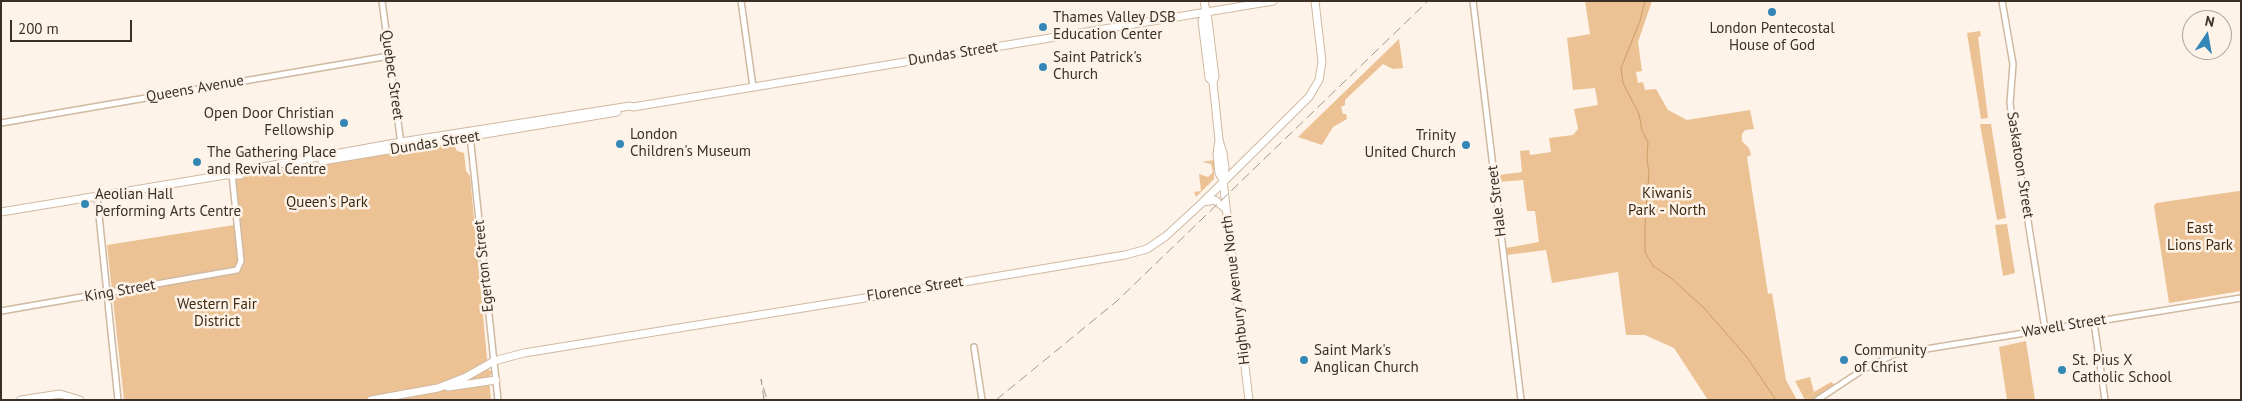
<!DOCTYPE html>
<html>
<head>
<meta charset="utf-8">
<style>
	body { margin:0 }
	#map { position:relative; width:2242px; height:401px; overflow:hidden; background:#fdf3e9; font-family:"PT Sans",sans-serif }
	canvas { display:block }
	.frame { position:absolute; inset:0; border:2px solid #3a3027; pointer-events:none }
	.north { position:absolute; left:2182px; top:10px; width:50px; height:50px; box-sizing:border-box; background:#fdf3e9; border:1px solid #afa59b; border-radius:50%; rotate:12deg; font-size:14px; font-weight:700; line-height:20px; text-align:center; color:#3a3027 }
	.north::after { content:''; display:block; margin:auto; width:18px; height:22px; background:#3387b7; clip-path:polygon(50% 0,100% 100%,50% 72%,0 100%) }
	.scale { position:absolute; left:10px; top:20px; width:122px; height:22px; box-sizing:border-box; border:2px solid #3a3027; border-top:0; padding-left:6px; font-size:15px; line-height:18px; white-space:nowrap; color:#3a3027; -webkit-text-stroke:4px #fdf3e9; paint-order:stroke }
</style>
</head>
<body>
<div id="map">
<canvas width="2242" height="401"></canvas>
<div class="frame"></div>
<div class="north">N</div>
<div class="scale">200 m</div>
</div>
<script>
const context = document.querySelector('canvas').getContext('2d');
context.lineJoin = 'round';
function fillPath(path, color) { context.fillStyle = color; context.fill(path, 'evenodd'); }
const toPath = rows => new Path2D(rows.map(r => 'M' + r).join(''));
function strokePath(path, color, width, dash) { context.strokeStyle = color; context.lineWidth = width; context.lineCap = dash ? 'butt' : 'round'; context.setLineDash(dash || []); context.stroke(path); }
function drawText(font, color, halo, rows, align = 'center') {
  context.font = font + ' "PT Sans",sans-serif'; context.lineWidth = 5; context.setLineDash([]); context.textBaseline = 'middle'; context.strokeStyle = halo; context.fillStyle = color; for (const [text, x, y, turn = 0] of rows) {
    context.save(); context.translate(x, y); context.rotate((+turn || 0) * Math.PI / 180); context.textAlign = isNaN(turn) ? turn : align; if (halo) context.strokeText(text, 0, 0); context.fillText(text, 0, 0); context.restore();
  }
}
fillPath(toPath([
	[1585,1,1652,1,1638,42,1642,71,1636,72,1638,83,1643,82,1645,90,1656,89,1668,110,1687,120,1750,110,1754,129,1745,130,1742,134,1742,141,1749,148,1751,155,1747,157,1768,294,1772,293,1786,380,1797,400,1708,400,1674,348,1645,335,1626,335,1618,272,1552,283,1546,250,1507,255,1506,248,1539,242,1535,211,1527,211,1523,180,1498,182,1499,175,1522,172,1520,151,1529,150,1530,155,1551,152,1549,138,1573,135,1578,129,1574,109,1598,105,1595,88,1573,90,1567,38,1590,34],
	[1980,31,1981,36,1978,37,1988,118,1981,119,1967,33],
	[1399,39,1403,68,1393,69,1383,64,1345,100,1345,105,1341,107,1343,114,1346,114,1347,119,1333,127,1322,145,1298,137],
	[1980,124,1991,124,2006,218,1997,220],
	[453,143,457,151,464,153,466,171,470,176,488,369,492,372,489,379,491,400,124,400,107,245,240,224,235,178,265,173,266,180,265,173,388,153,389,155],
	[1214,160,1214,179,1196,197,1194,192,1201,191,1199,174,1208,177,1213,172,1211,164,1202,162],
	[2239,191,2241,192,2241,291,2169,303,2154,206,2156,203],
	[2007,224,2015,273,2003,276,1995,225],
	[2026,341,2035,400,2007,400,1999,347],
	[1810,377,1814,392,1831,382,1835,385,1812,400,1805,400,1795,381]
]), '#ecc295');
strokePath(toPath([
	[1645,1,1640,21,1621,68,1623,83,1639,114,1642,131,1648,142,1647,159,1649,173,1645,224,1645,252,1653,266,1671,278,1704,308,1746,356,1776,400]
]), '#cf9c64', 1);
const minor = toPath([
	[382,1,401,144],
	[741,1,753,87],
	[1473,1,1521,400],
	[2002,1,2013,64,2010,103,2012,119,2045,329],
	[1,123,389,56],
	[470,135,498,400],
	[97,196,118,400],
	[1,311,237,270,241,261,232,174],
	[2094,322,2105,400],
	[974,347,982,400],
	[1817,400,1864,369,1895,354,2241,298]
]);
const major = toPath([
	[1204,1,1208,20,1214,69,1215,77,1213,82,1219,140,1217,154,1219,173,1223,180],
	[1205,12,1202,21,1209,78,1213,82],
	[1219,140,1223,153,1225,168,1223,181,1249,400],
	[322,161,617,112],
	[237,173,240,171,401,142,630,106,633,107,1273,1],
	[1203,202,1215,200,1226,209],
	[1,212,225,175,240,175],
	[448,387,496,380],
	[21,400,60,394,80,400],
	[371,400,438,388,466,377,494,361,524,353,964,282,1125,255,1147,249,1166,236,1203,202,1309,97,1319,80,1322,62,1315,1]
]);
strokePath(minor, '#d0b9a1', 8);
strokePath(major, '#d0b9a1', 9);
strokePath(minor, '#fff', 5);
strokePath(major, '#fff', 7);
strokePath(toPath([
	[764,400,761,379,767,400],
	[996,400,1117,301,1428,1]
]), '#a1978d', 1, [10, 5]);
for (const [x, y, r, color] of [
	[1772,12,5,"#3387b7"],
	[1043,27,5,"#3387b7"],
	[1043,67,5,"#3387b7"],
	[344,123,5,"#3387b7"],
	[620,144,5,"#3387b7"],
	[1466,145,5,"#3387b7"],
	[197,162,5,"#3387b7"],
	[85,204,5,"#3387b7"],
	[1304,360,5,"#3387b7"],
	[1844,360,5,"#3387b7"],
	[2062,370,5,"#3387b7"]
]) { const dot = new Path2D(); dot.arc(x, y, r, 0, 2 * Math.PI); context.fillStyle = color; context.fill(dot); strokePath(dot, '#fdf3e9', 2); }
drawText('15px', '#3a3027', '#fdf3e9', [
	["Thames Valley DSB",1053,18],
	["Education Center",1053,35],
	["London Pentecostal",1772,29,"center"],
	["House of God",1772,46,"center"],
	["Saint Patrick's",1053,58],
	["Church",1053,75],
	["Open Door Christian",334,114,"right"],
	["Fellowship",334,131,"right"],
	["London",630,135],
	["Children's Museum",630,152],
	["Trinity",1456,136,"right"],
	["United Church",1456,153,"right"],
	["The Gathering Place",207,153],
	["and Revival Centre",207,170],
	["Aeolian Hall",95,195],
	["Performing Arts Centre",95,212],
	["Saint Mark's",1314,351],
	["Anglican Church",1314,368],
	["Community",1854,351],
	["of Christ",1854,368],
	["St. Pius X",2072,361],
	["Catholic School",2072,378]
], 'left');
drawText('15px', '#3a3027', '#fdf3e9', [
	["Dundas Street",953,54,-9],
	["Quebec Street",392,75,82],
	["Queens Avenue",195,89,-10],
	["Dundas Street",435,143,-9],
	["Saskatoon Street",2020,165,81],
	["Hale Street",1497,201,-97],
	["Egerton Street",484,266,-96],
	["Florence Street",915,289,-9],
	["Highbury Avenue North",1236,290,-97],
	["King Street",120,291,-10],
	["Wavell Street",2064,326,-9]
]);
drawText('15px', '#3f2a10', '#fdf3e9', [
	["Kiwanis",1667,194],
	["Park - North",1667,211],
	["Queen's Park",327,203],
	["East",2200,229],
	["Lions Park",2200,246],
	["Western Fair",217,305],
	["District",217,322]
]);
</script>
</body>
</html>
